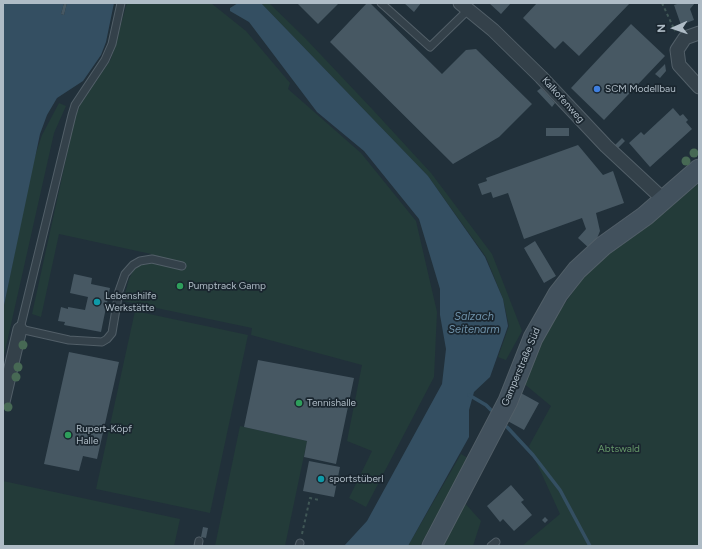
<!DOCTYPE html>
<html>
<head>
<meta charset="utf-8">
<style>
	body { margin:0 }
	#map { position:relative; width:702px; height:549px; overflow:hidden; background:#21303a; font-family:Figtree,sans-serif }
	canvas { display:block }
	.frame { position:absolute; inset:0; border:4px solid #afbcc6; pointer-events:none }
	.north { position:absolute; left:654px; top:8px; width:40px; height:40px; -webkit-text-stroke:3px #1a262f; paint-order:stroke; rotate:268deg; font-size:11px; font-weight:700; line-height:16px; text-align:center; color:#afbcc6 }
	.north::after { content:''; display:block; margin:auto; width:14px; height:18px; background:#afbcc6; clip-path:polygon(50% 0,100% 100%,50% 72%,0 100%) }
</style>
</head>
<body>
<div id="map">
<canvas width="702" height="549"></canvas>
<div class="frame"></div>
<div class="north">N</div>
</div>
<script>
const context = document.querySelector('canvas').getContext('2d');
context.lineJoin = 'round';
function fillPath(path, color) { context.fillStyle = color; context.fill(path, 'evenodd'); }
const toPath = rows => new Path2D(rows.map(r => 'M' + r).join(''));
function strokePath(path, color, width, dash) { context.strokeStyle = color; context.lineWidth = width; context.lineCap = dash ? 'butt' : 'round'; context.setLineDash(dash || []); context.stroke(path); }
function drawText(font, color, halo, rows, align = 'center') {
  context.font = font + ' Figtree,sans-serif'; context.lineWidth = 3.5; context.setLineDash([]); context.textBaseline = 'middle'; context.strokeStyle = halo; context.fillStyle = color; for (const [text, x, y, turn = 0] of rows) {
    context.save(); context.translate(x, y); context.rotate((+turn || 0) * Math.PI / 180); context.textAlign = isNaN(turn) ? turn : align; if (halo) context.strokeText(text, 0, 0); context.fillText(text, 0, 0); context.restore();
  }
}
fillPath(toPath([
	[127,3,211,3,246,31,290,83,288,89,361,153,416,221,437,312,434,377,366,507,349,498,372,451,347,441,362,365,251,335,252,328,123,301,129,279,134,269,140,265,149,264,151,254,59,234,41,317,32,314,75,118,80,105,111,59],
	[261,3,269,3,305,38,373,110,431,173,492,254,522,331,506,360,498,357,509,326,503,299,486,257,428,176],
	[59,103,66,106,54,133,3,360,3,310,33,162,42,135],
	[699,183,699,546,522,546,560,514,529,446,551,406,522,382,545,331,591,267,645,228],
	[135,311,248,335,210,513,96,489],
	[240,426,307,441,285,546,215,546],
	[461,454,468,458,420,546,408,546],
	[3,481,180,519,174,546,3,546],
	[462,500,481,521,473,546,438,546]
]), '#233b39');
fillPath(toPath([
	[3,3,64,3,61,14,64,15,67,3,114,3,106,42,101,55,83,81,57,98,47,115,40,134,3,310],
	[238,3,261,3,428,176,485,257,503,299,508,326,490,377,474,392,469,410,469,437,408,546,344,546,367,521,442,384,446,349,440,315,440,289,419,219,364,151,317,112,249,22,230,11,230,8]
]), '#344f62');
strokePath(toPath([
	[469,395,486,405,491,410],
	[507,427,533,455,560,490,590,546]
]), '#344f62', 3.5);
fillPath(toPath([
	[64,3,67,3,64,15,61,14],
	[297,3,339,3,318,24],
	[367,3,370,3,442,74,466,50,476,49,532,104,499,137,453,164,330,42],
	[404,3,421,3,414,12],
	[489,3,511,3,501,14],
	[537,3,630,3,579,56,563,41,555,49,523,18],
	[680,3,695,3,690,9,694,20,681,25,674,5],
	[631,24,665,56,604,120,571,88],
	[665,64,666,71,660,78,655,74],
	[541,88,555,103,552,107,537,91],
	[673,108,680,116,683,114,688,120,686,122,692,129,650,167,629,143,641,132,644,135],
	[546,128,569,128,569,136,546,136],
	[622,138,625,141,618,148,615,145],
	[578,145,603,175,613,171,624,203,596,213,600,231,596,241,590,249,578,238,586,229,582,218,524,239,508,193,493,198,491,192,482,195,478,184,487,181,486,178],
	[535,241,556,276,544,283,524,248],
	[74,274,92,278,91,284,110,288,101,332,64,325,65,322,58,321,61,307,68,309,68,307,85,310,88,297,70,293],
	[69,352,119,362,97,459,83,456,79,471,44,464],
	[258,360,354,378,336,464,304,457,307,441,244,427],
	[519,392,539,403,524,430,504,419],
	[309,461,340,467,334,497,303,491],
	[511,485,524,500,521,502,532,515,514,531,503,519,500,522,487,506],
	[545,517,548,520,545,523,542,520],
	[203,527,208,528,206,538,201,537]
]), '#475863');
const lane = toPath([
	[121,3,112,44,105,60,75,105,72,115,20,329,69,340,102,342,107,339,112,333,119,291,125,274,133,265,140,261,152,259,182,266],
	[381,3,430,47,468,10],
	[198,546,199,541],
	[299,546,300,543],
	[491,546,496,542]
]);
const street = toPath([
	[460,3,493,30,541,77,606,146,664,200],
	[699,33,685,38,677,50,679,65,699,87],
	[3,402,20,329]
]);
const secondary = toPath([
	[432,546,508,401,533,338,558,294,577,270,603,246,645,216,699,169]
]);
strokePath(lane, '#525f68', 9);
strokePath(street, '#525f68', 15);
strokePath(secondary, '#525f68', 21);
strokePath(toPath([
	[662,3,675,31],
	[302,534,310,498,319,500]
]), '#405756', 2, [3, 3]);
strokePath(lane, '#34414a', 7);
strokePath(street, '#34414a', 13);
strokePath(secondary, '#42515d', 19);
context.fillStyle = '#476954';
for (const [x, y] of [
	[694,153],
	[686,161],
	[23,345],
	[18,367],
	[16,377],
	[8,407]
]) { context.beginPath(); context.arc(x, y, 4.5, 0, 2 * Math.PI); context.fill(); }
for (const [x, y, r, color] of [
	[597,89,4,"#3f7fe0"],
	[180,286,4,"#2e9e5b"],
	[97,302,4,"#0f9aa8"],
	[299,403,4,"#2e9e5b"],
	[68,435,4,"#2e9e5b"],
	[321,479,4,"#0f9aa8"]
]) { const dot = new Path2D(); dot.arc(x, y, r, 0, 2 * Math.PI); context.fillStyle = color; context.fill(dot); strokePath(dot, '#1a262f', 1.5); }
drawText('10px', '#afbcc6', '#1a262f', [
	["SCM Modellbau",605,89],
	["Pumptrack Gamp",188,286],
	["Lebenshilfe",105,296],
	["Werkstätte",105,308],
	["Tennishalle",307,403],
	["Rupert-Köpf",76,429],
	["Halle",76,441],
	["sportstüberl",329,479]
], 'left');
drawText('10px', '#afbcc6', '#1a262f', [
	["Kalkofenweg",563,100,48],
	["Gamperstraße Süd",521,367,-67]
]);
drawText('10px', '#669869', '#1a262f', [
	["Abtswald",619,449]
]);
drawText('italic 11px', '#6f93ab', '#1a262f', [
	["Salzach",474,317],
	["Seitenarm",474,330]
]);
</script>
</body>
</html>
